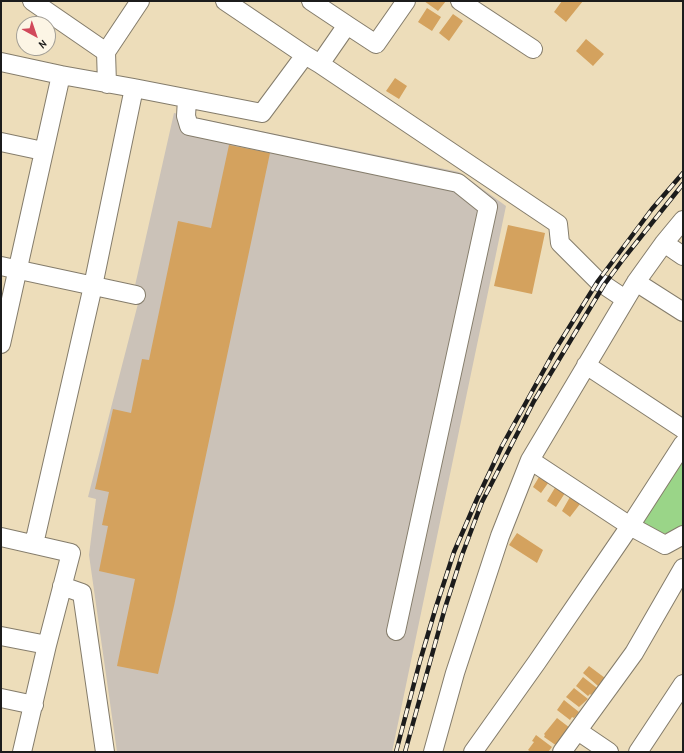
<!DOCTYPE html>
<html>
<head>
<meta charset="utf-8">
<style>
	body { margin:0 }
	#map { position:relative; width:684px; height:753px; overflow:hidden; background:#edddba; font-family:"Patrick Hand",sans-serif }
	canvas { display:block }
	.frame { position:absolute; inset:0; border:2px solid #1c1c1c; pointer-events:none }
	.north { position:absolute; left:16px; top:16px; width:40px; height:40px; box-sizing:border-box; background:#fcf5e5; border:1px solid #a29e95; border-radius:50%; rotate:140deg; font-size:11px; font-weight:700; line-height:16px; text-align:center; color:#1c1c1c }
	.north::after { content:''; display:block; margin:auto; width:14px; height:18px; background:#d1495b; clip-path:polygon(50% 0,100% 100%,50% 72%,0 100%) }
</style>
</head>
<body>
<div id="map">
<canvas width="684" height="753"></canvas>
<div class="frame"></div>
<div class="north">N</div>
</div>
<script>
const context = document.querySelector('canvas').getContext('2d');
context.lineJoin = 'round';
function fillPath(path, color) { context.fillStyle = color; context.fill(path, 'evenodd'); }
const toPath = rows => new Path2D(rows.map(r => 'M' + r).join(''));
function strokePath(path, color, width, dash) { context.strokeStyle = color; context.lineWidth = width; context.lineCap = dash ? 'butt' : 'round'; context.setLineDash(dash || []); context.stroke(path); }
fillPath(toPath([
	[174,113,459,172,506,206,392,752,117,752,89,555,96,499,88,497,141,292,134,290]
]), '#cbc2b8');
fillPath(toPath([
	[683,456,683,527,680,529,660,535,639,524]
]), '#9ad588');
fillPath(toPath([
	[424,1,446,1,438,11],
	[562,1,583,1,566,22,554,12],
	[427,8,441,17,432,31,418,22],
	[453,14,463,21,449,41,439,33],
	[586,39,604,54,593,66,576,51],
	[395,78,407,86,399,99,386,91],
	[229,145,270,153,174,606,158,674,117,666,135,579,99,571,108,526,102,525,109,492,95,489,113,409,131,413,142,359,149,360,178,221,211,228],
	[508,225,545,233,532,294,494,286],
	[542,472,551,479,541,493,533,487],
	[556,486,565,493,556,507,547,501],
	[570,497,580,504,570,517,562,511],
	[517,533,543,550,537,563,509,545],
	[589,666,605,678,598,686,583,673],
	[583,677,597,688,591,695,590,694,588,696,576,686],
	[574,688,588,699,579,707,566,697],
	[564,700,579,712,574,718,572,717,570,720,557,710],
	[557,718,570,728,557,746,544,737,545,735,544,734],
	[536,735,552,747,548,752,531,752,528,750,534,742,532,741]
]), '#d4a25e');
const minor = toPath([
	[32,1,106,52,107,84],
	[225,1,305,55],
	[311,1,347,25],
	[460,1,533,49],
	[106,52,140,1],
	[1,62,61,75,134,88,262,113,305,55,320,64,347,25,376,44,406,1],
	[320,64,558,224,560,243,598,281,625,299],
	[187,99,186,116,189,126,458,183,488,207,396,631],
	[1,142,43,151],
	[664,243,683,256],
	[1,266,136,295],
	[636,282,683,312],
	[1,344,61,75],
	[586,365,683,429],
	[530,460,630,526,665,545,683,535],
	[1,537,71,553,47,645,22,752],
	[34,544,93,286,134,88],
	[62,586,82,593,105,752],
	[1,636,47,645],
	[1,698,34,705],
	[578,731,609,752],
	[433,752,455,673,500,536,530,460,636,282,664,243,683,220],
	[473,752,537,662,630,526,683,444],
	[562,752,634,653,683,568],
	[638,752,683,684]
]);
strokePath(minor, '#847c6b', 20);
strokePath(minor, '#fff', 18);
const rail = toPath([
	[396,752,420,661,436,607,454,552,477,499,502,446,555,350,598,281,652,209,683,173],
	[405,752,445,608,462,555,482,502,534,401,604,285,624,258,683,184]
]);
strokePath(rail, '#1c1c1c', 4.5);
strokePath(rail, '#fcf5e5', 3, [9]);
</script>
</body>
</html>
